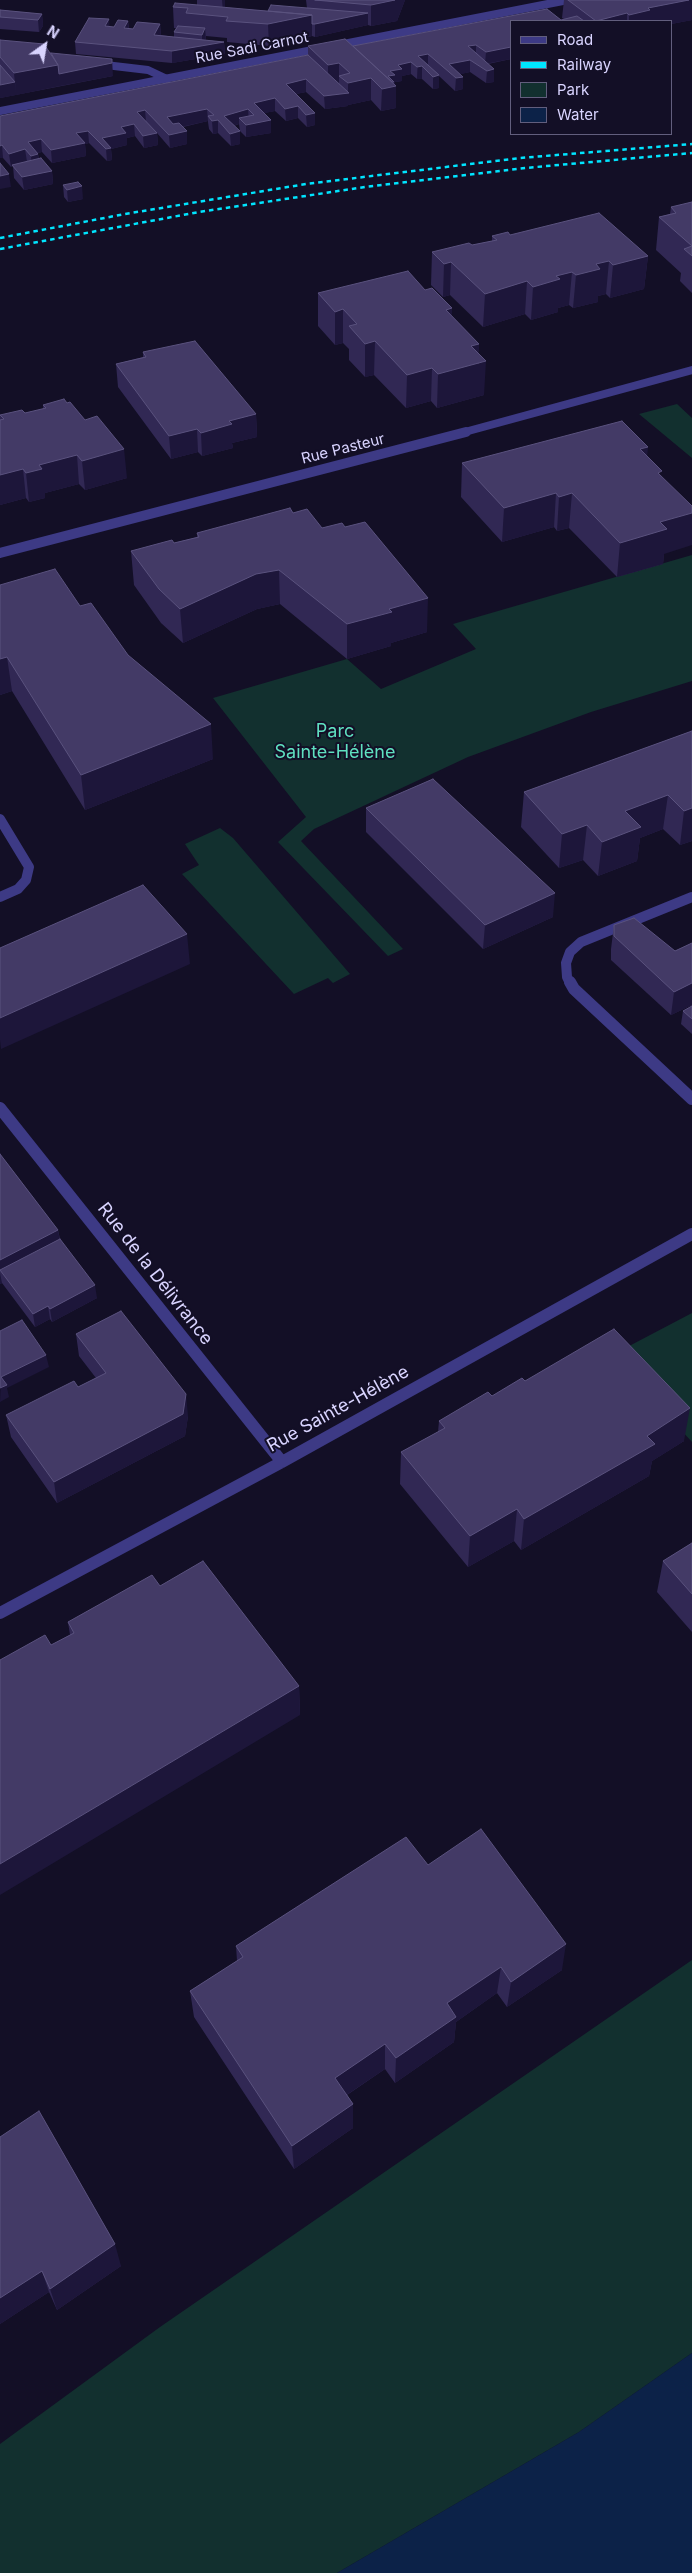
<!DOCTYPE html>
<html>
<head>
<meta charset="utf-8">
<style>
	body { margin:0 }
	#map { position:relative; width:692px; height:2573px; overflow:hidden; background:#130f26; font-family:Inter,sans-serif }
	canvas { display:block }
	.legend { position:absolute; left:510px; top:20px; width:162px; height:115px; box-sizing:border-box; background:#130f26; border:1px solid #625e7d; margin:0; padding:6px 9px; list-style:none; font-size:15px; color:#d9d4ff }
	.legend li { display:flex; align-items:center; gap:10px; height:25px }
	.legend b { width:25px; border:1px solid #625e7d }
	.north { position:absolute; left:20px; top:20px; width:50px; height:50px; -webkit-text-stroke:4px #130f26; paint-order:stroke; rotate:32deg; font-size:14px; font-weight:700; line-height:20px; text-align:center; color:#d9d4ff }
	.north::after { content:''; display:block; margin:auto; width:18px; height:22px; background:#d9d4ff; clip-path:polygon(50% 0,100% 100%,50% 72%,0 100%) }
</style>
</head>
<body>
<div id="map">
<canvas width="692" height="2573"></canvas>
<ul class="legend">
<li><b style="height:6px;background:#3d3a85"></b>Road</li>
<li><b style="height:6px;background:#00e5ff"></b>Railway</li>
<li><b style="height:14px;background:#12302f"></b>Park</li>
<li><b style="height:14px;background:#0c2248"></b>Water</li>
</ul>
<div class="north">N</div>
</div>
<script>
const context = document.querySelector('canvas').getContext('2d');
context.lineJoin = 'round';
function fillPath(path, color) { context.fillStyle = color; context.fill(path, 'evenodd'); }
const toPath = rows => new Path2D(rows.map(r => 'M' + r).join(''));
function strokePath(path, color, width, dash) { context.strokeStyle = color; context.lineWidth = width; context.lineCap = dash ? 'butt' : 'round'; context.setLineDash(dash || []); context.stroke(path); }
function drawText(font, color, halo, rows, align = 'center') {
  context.font = font + ' Inter,sans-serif'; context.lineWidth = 4; context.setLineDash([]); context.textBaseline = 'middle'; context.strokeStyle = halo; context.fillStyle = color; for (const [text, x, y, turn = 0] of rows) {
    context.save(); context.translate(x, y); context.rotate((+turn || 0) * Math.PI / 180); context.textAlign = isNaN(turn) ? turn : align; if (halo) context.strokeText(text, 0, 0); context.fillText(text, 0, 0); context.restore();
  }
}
fillPath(toPath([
	[677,404,692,418,692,458,639,414],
	[692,555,692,681,591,712,468,757,314,829,301,841,403,949,388,956,278,842,306,817,213,698,347,659,381,689,476,649,453,624],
	[220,828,233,838,350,974,333,983,328,978,294,994,182,874,199,865,185,844],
	[692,1313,692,1442,612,1355],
	[692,1960,692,2353,579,2432,337,2573,0,2573,0,2444,160,2327]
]), '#12302f');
fillPath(toPath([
	[692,2353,692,2573,337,2573,579,2432]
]), '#0c2248');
strokePath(toPath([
	[97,64,148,70,167,79],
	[461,433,692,370]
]), '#3d3a85', 8);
strokePath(toPath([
	[0,553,466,432],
	[0,819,29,867,26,880,18,889,0,897],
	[570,983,567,977,566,963,570,952,581,942,692,897]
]), '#3d3a85', 10);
strokePath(toPath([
	[570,982,574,989,692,1099],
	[0,1108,282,1462],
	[0,1613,282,1462,692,1234]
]), '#3d3a85', 12);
strokePath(toPath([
	[0,111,568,0]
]), '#3d3a85', 8);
strokePath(toPath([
	[0,238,125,214,306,184,520,158,692,144],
	[0,249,199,212,365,187,525,168,692,153]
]), '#00e5ff', 2.5, [4.5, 4]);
fillPath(toPath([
	[197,0,225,0,225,8,268,11,307,8,306,0,405,0,397,21,371,26,368,25,315,37,312,36,269,46,227,42,227,38,206,36,206,40,224,42,225,54,172,63,76,54,75,42,109,19,109,27,114,27,128,21,129,28,133,29,160,24,161,35,174,37,174,32,176,28,174,28,173,7,197,5],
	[564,0,692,0,692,20,671,24,671,21,511,21,511,59,488,64,494,82,486,83,470,72,460,74,463,77,463,89,455,91,439,76,439,88,433,89,422,79,417,79,411,74,402,76,402,81,395,82,396,108,381,111,371,100,348,105,348,106,325,109,306,92,296,94,315,113,315,125,307,127,298,118,286,121,275,111,264,113,271,120,271,133,246,137,240,131,239,124,234,126,240,144,231,146,218,133,213,134,209,129,208,122,208,121,183,127,187,131,187,144,170,148,157,133,158,145,144,148,135,136,127,138,127,145,111,149,112,160,107,161,89,143,85,144,86,156,52,163,42,152,37,153,38,154,39,159,52,171,53,184,24,190,14,178,13,166,11,167,3,158,0,158,0,116,308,55,308,46,353,46,547,9,561,20,564,19,562,18],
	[0,10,42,14,43,26,39,32,0,29],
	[0,40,51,53,113,76,0,98],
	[63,185,83,199,68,202,64,197],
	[692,202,692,293,680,281,681,273,656,250,659,217,670,214,671,207],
	[510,235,648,256,644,289,610,298,606,294,598,296,598,302,573,308,569,305,558,308,558,312,531,320,525,314,483,327,450,295,443,297,431,285,432,252,472,245,492,241,492,236],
	[425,290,452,308,451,316,479,344,478,354,484,395,437,408,431,401,406,408,374,375,365,377,349,360,349,349,343,343,335,345,318,326,318,293],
	[143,352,256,414,257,437,232,443,233,448,202,456,198,452,171,459,118,387,116,364,143,357],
	[43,405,127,478,85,490,79,484,45,493,45,498,29,502,26,498,0,505,0,415,25,413,43,409],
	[647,457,661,476,664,554,663,564,617,577,569,528,557,531,554,527,502,542,461,497,462,463],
	[293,513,322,528,427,632,391,643,391,646,347,659,280,604,257,609,183,643,161,623,134,585,131,551,174,543,197,537,197,533],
	[0,585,80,606,128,655,213,759,85,810,12,691,0,695],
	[692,731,692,841,680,845,663,829,640,838,637,861,598,876,583,860,559,868,521,827,524,792],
	[366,808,553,917,483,949,366,832],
	[614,925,675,951,692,943,692,1005,671,1015,611,960,611,949],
	[692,1006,692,1034,681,1024,683,1011],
	[0,1154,58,1230,60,1239,97,1298,52,1322,50,1319,35,1327,2,1283,0,1284],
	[76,1334,188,1416,185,1436,57,1503,11,1437,6,1415,78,1387,96,1378,79,1356],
	[525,1381,684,1441,652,1461,649,1476,521,1550,514,1541,468,1567,400,1484,401,1452,438,1432,439,1421],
	[692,1543,692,1632,657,1592,663,1561],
	[160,1586,299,1686,300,1715,51,1645,70,1635,68,1622],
	[428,1865,562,1970,507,2007,497,1993,456,2022,454,2042,395,2083,385,2069,347,2095,353,2104,353,2128,294,2169,194,2017,190,1991,237,1961,236,1946],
	[0,2137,121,2266,57,2310,49,2292,0,2324]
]), '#312854');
fillPath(toPath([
	[222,0,225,0,225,7,223,12],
	[395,0,405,0,397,21,371,26,371,5],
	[689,0,692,0,692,20,671,24,671,21,629,21,629,15,648,8],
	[368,13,368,25,315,37,315,24],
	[627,13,627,21,596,21],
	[42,14,43,26,39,32,38,20],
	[312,15,312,36,269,46,268,24],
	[109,19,110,31,105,26],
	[128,21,129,33,124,28],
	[160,24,161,36,154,35],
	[205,28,206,40,224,42,225,54,172,63,172,51,202,46,202,35],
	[476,45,476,57,468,46],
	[511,47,511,59,485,64,486,52],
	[428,54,428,67,422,66,422,79,417,79,418,56],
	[112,59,113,76,60,86,59,74],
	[470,60,470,72,453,76,449,64],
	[411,62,411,74,402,76,402,81,395,82,395,87,396,86,396,108,381,111,382,89,390,71,398,65],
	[339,63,339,84,328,86,328,65],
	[58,65,60,86,16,95,14,73],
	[494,69,494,82,486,83,487,71],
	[439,75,439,88,433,89,433,77],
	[463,77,463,89,455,91,456,78],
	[371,78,371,100,348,105,348,106,325,109,324,96,348,93,348,83],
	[306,79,306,92,286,96,286,84],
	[15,82,16,95,0,98,0,85],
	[275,98,275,111,254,115,254,103],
	[298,106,298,118,286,121,285,109],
	[207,109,208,121,167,130,167,117],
	[248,109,249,122,239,118,239,124,225,128,224,116],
	[145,110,146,122,137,112],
	[315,113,315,125,307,127,306,115],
	[218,120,218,133,213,134,212,121],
	[271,120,271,133,246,137,246,125],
	[134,124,135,136,127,138,127,145,111,149,112,160,107,161,106,149,102,138,121,127],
	[88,131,89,143,85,144,86,156,52,163,51,150,76,133],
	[187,131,187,144,170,148,169,135],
	[240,131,240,144,231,146,230,134],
	[157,133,158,145,144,148,143,136],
	[41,139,42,152,29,154,28,142],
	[2,145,3,158,0,158,0,146],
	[25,149,27,162,12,165,13,166,11,167,9,154],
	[38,154,40,167,32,169,31,156],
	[52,171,53,184,24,190,22,177],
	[9,174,11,187,0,189,0,176],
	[82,186,83,199,68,202,67,190],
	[648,256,644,289,610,298,613,265],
	[609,261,606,294,598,296,598,302,573,308,576,275,596,264],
	[451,262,450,295,443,297,444,264],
	[572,272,569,305,558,308,558,312,531,320,533,287,556,276],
	[527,281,525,314,483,327,485,294],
	[452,308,450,341,446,310],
	[343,309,343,343,335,345,335,312],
	[375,341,374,375,365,377,365,344],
	[479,344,478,364,486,361,484,395,437,408,438,374,471,346],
	[432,368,431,401,406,408,407,375],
	[256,414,257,437,232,443,233,448,202,456,201,433,229,421],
	[197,429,198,452,171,459,169,436],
	[648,447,645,481,640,449],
	[124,449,127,478,85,490,82,461],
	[77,455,79,484,45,493,45,498,29,502,26,473,39,465],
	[23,469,26,498,0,505,0,475],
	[556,493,554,527,502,542,504,508],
	[572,493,569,528,557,531,559,497],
	[692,513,692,545,664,554,663,564,617,577,620,543,660,522],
	[279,570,280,604,257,609,183,643,180,609,256,574],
	[428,598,427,632,391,643,391,646,347,659,347,624,389,609],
	[7,657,12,691,0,695,0,659],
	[211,724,213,759,85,810,81,775],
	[668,795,663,829,640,838,637,861,598,876,602,842,625,811],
	[692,808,692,841,680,845,684,811],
	[587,825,583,860,559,868,562,834],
	[555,893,553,917,483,949,485,925],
	[187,934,190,964,1,1049,0,1040,0,1018],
	[692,983,692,1005,671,1015,674,992],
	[58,1230,62,1252,0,1271,0,1260],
	[0,1273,2,1283,0,1284],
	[95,1285,97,1298,52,1322,50,1309],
	[48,1306,50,1319,35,1327,33,1314],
	[46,1355,49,1367,7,1388,9,1397,0,1402,1,1377],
	[186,1394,188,1416,185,1436,57,1503,54,1482],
	[690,1408,684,1441,652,1461,649,1476,521,1550,524,1519,647,1436],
	[517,1509,514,1541,468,1567,470,1536],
	[299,1686,300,1715,0,1895,0,1864],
	[566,1944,562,1970,507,2007,511,1982],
	[501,1967,497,1993,456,2022,454,2042,395,2083,396,2058,447,2003],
	[385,2044,385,2069,336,2102,335,2078],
	[353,2104,353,2128,294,2169,292,2146],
	[115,2244,121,2266,57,2310,50,2289],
	[42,2271,49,2292,0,2324,0,2298]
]), '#1d163a');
const building = toPath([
	[315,0,395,0,371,5,315,0],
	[568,0,689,0,648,8,650,10,629,15,627,13,596,21,568,0],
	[175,3,312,15,268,24,226,21,228,17,186,13,188,8,173,7,175,3],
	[271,5,368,13,315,24,312,24,312,15,268,11,271,5],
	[547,9,561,20,577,16,584,21,511,21,511,47,486,52,476,45,468,46,494,69,487,71,470,60,449,64,463,77,456,78,428,54,418,56,439,75,433,77,422,66,417,67,411,62,398,65,402,69,390,71,395,75,388,76,394,82,392,82,353,46,547,9],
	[0,10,42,14,38,20,0,17,0,10],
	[89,18,109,19,105,26,114,27,118,20,128,21,124,28,133,29,137,22,160,24,154,35,224,42,172,51,75,42,89,18],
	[178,26,205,28,202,35,174,32,178,26],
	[345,39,396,86,382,89,371,78,348,83,339,76,350,73,339,63,328,65,308,46,345,39],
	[0,40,44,44,58,65,14,73,0,57,0,40],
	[51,53,112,59,112,63,59,74,58,65,51,53],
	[308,55,349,93,324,96,306,79,286,84,315,113,306,115,298,106,285,109,275,98,254,103,271,120,246,125,239,118,254,115,248,109,224,116,240,131,230,134,218,120,212,121,208,116,214,115,207,109,167,117,173,124,179,123,187,131,169,135,145,110,137,112,157,133,143,136,134,124,121,127,126,133,102,138,111,148,106,149,88,131,76,133,85,143,51,150,41,139,28,142,38,154,31,156,25,149,9,154,2,145,0,146,0,116,308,55],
	[0,65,15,82,0,85,0,65],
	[41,158,52,171,22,177,12,165,41,158],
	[0,163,9,174,0,176,0,163],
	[78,182,82,186,67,190,63,185,78,182],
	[692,202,692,246,659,217,676,213,671,207,692,202],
	[599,213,648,256,613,265,609,261,596,264,600,269,576,275,572,272,556,276,560,279,533,287,527,281,485,294,451,262,444,264,432,252,469,243,472,245,497,240,492,236,508,232,510,235,599,213],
	[692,246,692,256,684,249,692,246],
	[408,271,425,290,432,288,452,308,446,310,479,344,471,346,486,361,438,374,432,368,407,375,375,341,365,344,349,326,357,324,343,309,335,312,318,293,408,271],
	[195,341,256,414,229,421,232,424,201,433,197,429,169,436,116,364,146,357,143,352,195,341],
	[64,399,67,403,70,402,85,420,97,416,124,449,82,461,77,455,39,465,42,469,26,473,23,469,0,475,0,420,4,419,0,415,22,410,25,413,46,408,43,405,64,399],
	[622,421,648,447,640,449,662,471,658,473,692,506,692,513,660,522,667,529,620,543,572,493,559,497,556,493,504,508,462,463,622,421],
	[290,508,293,513,307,509,322,528,342,523,345,527,365,522,428,598,389,609,392,612,347,624,279,570,256,574,180,609,159,589,131,551,172,540,174,543,199,537,197,533,290,508],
	[55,569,80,606,91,603,128,655,211,724,81,775,7,657,0,659,0,585,55,569],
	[692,731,692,808,684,811,668,795,625,811,641,827,602,842,587,825,562,834,524,792,692,731],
	[433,779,555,893,485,925,366,808,433,779],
	[143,885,187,934,0,1018,0,948,143,885],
	[634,918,675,951,692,943,692,983,674,992,614,936,614,925,634,918],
	[692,1006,692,1019,683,1011,692,1006],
	[0,1154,58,1230,0,1260,0,1154],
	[60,1239,95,1285,50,1309,48,1306,33,1314,0,1270,60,1239],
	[121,1311,186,1394,183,1414,54,1482,6,1415,74,1381,78,1387,106,1373,76,1334,121,1311],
	[22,1320,46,1355,1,1377,7,1385,0,1388,0,1331,22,1320],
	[614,1329,690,1408,647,1436,655,1444,524,1519,517,1509,470,1536,401,1452,445,1428,439,1421,488,1392,492,1396,522,1378,525,1381,614,1329],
	[692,1543,692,1594,663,1561,692,1543],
	[203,1561,299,1686,0,1864,0,1660,45,1635,51,1645,74,1633,68,1622,152,1575,160,1586,203,1561],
	[481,1829,566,1944,511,1982,501,1967,447,2003,456,2017,396,2058,385,2044,335,2078,353,2104,292,2146,190,1991,243,1957,236,1946,406,1837,428,1865,481,1829],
	[39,2111,115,2244,50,2289,42,2271,0,2298,0,2137,39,2111]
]);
fillPath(building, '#433a66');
strokePath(building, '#5a527e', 1);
drawText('15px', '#d9d4ff', '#130f26', [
	["Rue Sadi Carnot",252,48,-11],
	["Rue Pasteur",343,449,-14]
]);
drawText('18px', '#5fe0c0', '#130f26', [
	["Parc",335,732],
	["Sainte-Hélène",335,753]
]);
drawText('18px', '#d9d4ff', '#130f26', [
	["Rue de la Délivrance",155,1274,52],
	["Rue Sainte-Hélène",338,1409,-29]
]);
</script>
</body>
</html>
